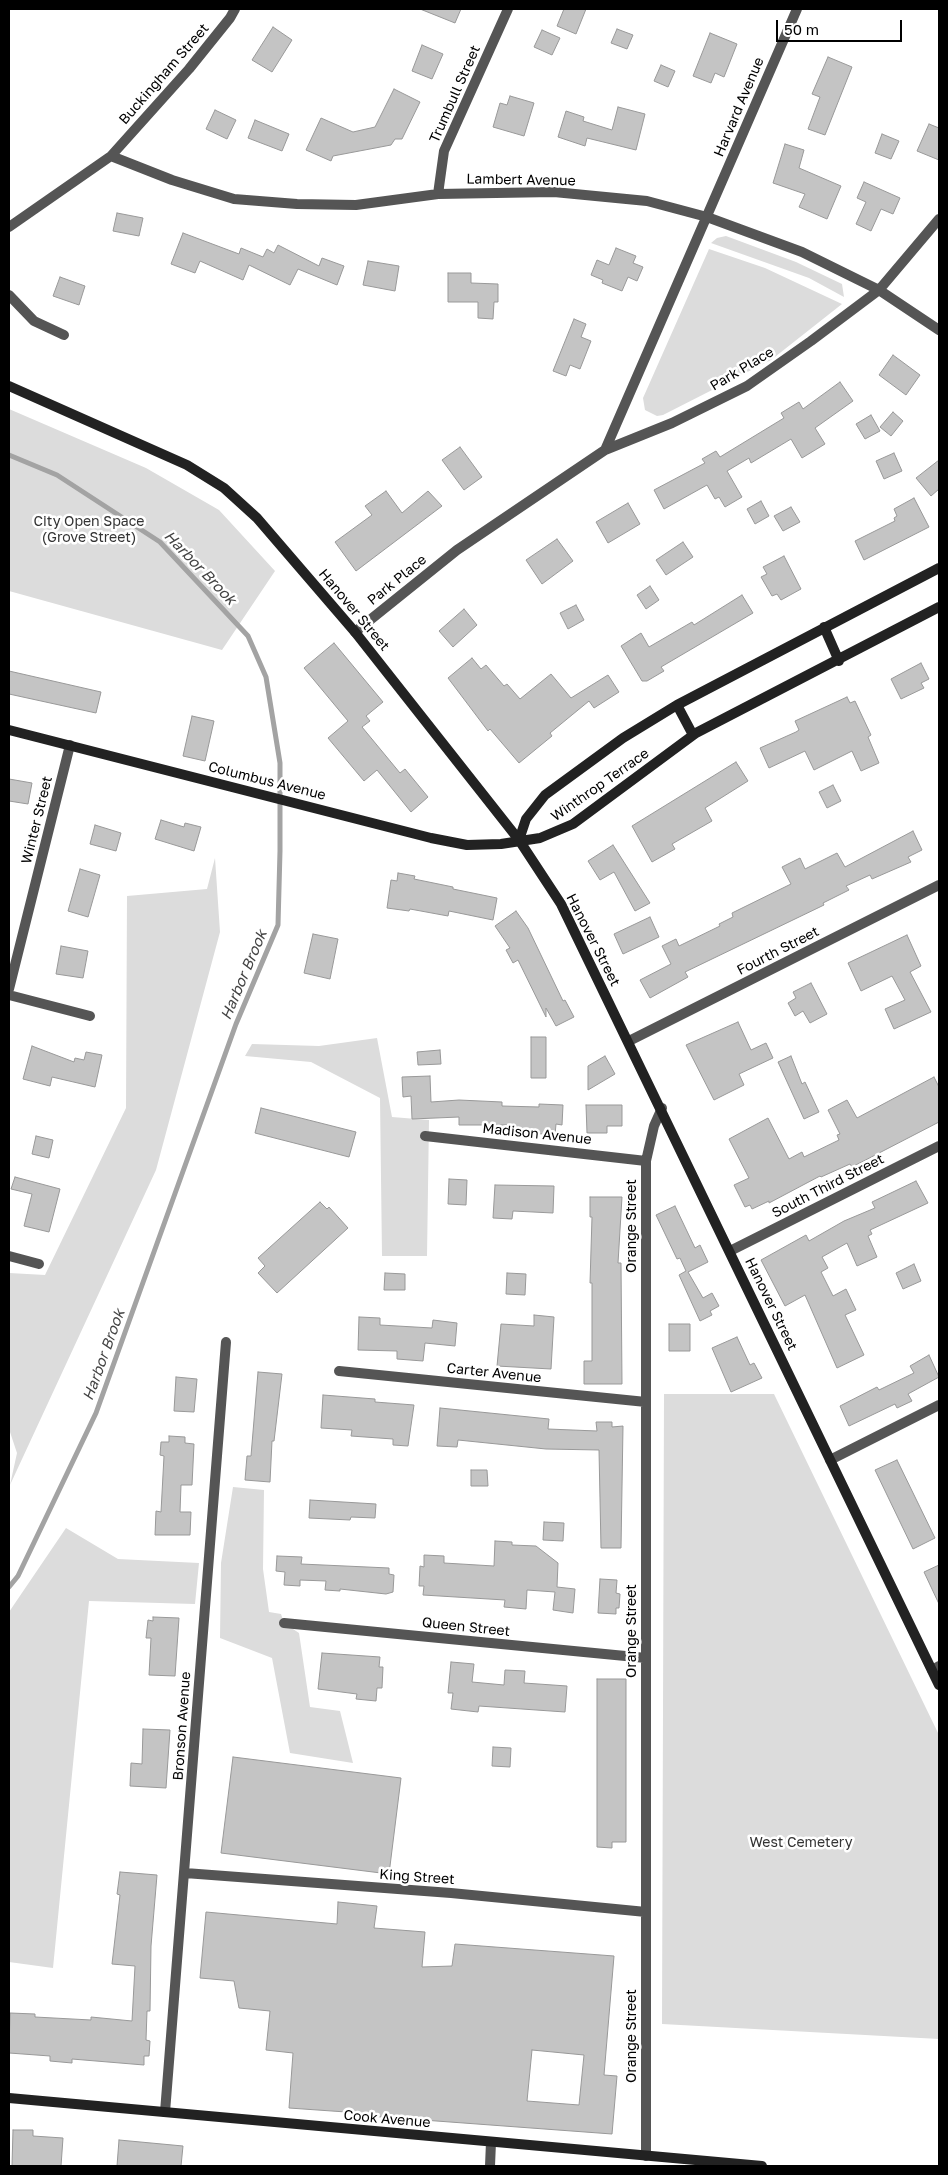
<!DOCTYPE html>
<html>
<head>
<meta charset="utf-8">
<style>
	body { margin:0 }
	#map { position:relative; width:948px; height:2175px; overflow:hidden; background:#fff; font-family:"Golos Text",sans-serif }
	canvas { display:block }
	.frame { position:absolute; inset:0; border:10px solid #000; pointer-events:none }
	.scale { position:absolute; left:776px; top:20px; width:126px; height:22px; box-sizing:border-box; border:2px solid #000; border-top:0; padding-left:6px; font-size:15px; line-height:18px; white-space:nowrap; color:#000; -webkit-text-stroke:4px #fff; paint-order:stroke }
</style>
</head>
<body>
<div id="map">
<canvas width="948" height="2175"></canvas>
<div class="frame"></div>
<div class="scale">50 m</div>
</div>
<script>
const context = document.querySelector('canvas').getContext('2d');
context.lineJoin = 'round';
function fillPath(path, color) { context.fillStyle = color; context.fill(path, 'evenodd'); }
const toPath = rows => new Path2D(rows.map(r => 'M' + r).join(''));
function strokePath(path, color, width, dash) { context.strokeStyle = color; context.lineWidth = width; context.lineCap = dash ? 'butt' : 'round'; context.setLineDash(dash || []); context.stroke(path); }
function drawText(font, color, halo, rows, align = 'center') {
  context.font = font + ' "Golos Text",sans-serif'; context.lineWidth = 5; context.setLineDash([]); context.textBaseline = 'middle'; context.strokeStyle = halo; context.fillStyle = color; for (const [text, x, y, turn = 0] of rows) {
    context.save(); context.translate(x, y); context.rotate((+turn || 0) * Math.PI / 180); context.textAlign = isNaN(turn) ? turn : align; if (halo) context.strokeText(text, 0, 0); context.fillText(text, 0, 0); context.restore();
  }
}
fillPath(toPath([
	[726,236,796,262,842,284,844,297,809,278,711,243,717,238],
	[709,249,765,268,842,304,771,360,663,415,657,416,645,410,643,398],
	[9,409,146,468,219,510,275,571,222,650,9,591],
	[215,858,220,932,156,1170,10,1485,17,1453,9,1429,9,1273,45,1275,126,1108,127,896,207,889],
	[377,1038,392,1117,429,1120,427,1256,382,1256,380,1098,311,1062,245,1056,252,1044,319,1046],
	[664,1394,774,1394,939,1735,939,2039,662,2024],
	[233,1487,264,1490,263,1569,269,1612,281,1614,284,1623,299,1633,310,1707,340,1711,353,1763,290,1753,272,1658,220,1638,221,1563],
	[66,1528,118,1559,199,1563,195,1604,89,1601,53,1968,9,1962,9,1612]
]), '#dcdcdc');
strokePath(toPath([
	[9,455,57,475,160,542,248,636,266,677,280,763,280,851,278,925,236,1024,96,1413,18,1576,9,1587]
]), '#a3a3a3', 5);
const building = toPath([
	[420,9,461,9,455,23,420,9],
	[564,9,586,9,576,34,557,26,564,9],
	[273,27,292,40,272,72,252,60,273,27],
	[617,29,633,35,627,49,611,43,617,29],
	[542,30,560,38,552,55,534,47,542,30],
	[710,33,737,44,724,77,715,73,711,83,693,76,710,33],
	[422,45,443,54,432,79,412,71,422,45],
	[828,57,852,67,825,135,808,129,820,97,812,94,828,57],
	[661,65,675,71,668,87,654,81,661,65],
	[394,89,420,102,402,139,395,139,391,145,333,156,331,161,306,150,321,118,353,132,375,127,394,89],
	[510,96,534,103,524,136,493,127,500,103,507,105,510,96],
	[618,107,645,114,636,150,587,138,585,146,558,137,566,111,584,117,583,121,612,130,618,107],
	[215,110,236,120,227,139,206,129,215,110],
	[255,120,289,134,282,151,248,138,255,120],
	[929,124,939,128,939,160,917,151,929,124],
	[882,134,899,141,891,159,875,153,882,134],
	[785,144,804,150,799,168,841,186,827,219,799,207,805,194,773,183,785,144],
	[864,182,900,198,893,214,881,209,871,231,856,224,866,202,857,198,864,182],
	[117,213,143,218,139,236,113,231,117,213],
	[183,233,239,254,241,248,263,257,267,249,274,253,278,245,319,266,322,258,344,266,337,285,298,269,290,285,249,265,243,280,200,261,195,273,171,264,183,233],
	[616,248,636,256,633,263,643,267,637,281,628,277,622,291,602,283,603,280,591,275,597,260,609,265,616,248],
	[368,261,399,266,395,291,363,285,368,261],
	[448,273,471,273,471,283,498,284,498,302,494,302,493,319,478,318,478,302,448,302,448,273],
	[60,277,85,286,79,305,53,296,60,277],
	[574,319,586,324,581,337,591,341,580,369,570,365,566,376,553,371,574,319],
	[893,355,920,375,906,395,879,375,893,355],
	[840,382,853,401,815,428,825,444,802,458,791,439,751,463,749,458,727,471,742,497,725,507,719,497,715,499,707,485,664,509,654,490,705,463,702,459,716,451,720,457,784,418,781,413,799,402,803,409,840,382],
	[893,412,903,421,891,436,880,427,893,412],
	[871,415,880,431,865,439,856,424,871,415],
	[460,447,482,477,464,490,442,460,460,447],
	[894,453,902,471,884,479,876,461,894,453],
	[939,460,939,489,931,496,916,478,939,460],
	[386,491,402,513,428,491,442,506,356,571,335,542,372,515,365,506,386,491],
	[914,498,929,527,864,560,855,541,895,521,894,518,897,516,894,509,914,498],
	[761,501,769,516,755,524,747,509,761,501],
	[628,503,640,524,608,543,596,522,628,503],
	[791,507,800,522,783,531,774,516,791,507],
	[557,539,573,561,542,584,526,560,557,539],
	[683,542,693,557,666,575,656,560,683,542],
	[784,556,801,589,781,600,777,594,772,596,761,577,767,574,763,567,784,556],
	[650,586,659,600,646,609,637,595,650,586],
	[742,595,753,613,661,667,664,671,647,681,642,681,621,646,641,633,649,647,692,622,694,625,742,595],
	[576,605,584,620,568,629,560,613,576,605],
	[464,609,477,625,453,647,439,631,464,609],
	[334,643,383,702,366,716,370,721,362,727,400,773,405,769,428,797,411,812,377,770,364,781,328,738,348,721,304,668,334,643],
	[472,658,481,669,486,665,504,686,507,684,520,699,551,674,571,698,608,675,619,692,594,708,589,701,550,733,552,736,519,763,490,729,488,731,448,678,472,658],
	[921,663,929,679,921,683,924,688,901,699,891,679,921,663],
	[9,671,101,692,96,713,9,694,9,671],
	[847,697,850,703,855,701,871,735,868,737,879,763,861,771,852,751,814,770,805,751,769,768,760,748,796,732,799,730,795,721,847,697],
	[192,716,214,721,205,761,183,756,192,716],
	[736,762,748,781,705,808,712,821,672,844,675,849,652,862,632,826,736,762],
	[9,779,32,783,28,804,9,801,9,779],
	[833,785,841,801,827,808,819,792,833,785],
	[161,820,184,827,185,823,201,827,194,851,155,839,161,820],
	[95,825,121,833,116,851,90,844,95,825],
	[913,831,922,850,908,857,911,862,872,879,870,875,846,886,849,890,823,903,824,905,685,972,688,977,650,998,640,980,671,964,662,946,676,939,679,946,720,926,719,924,733,917,732,913,791,884,782,867,800,858,805,869,837,853,845,867,913,831],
	[613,845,650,903,635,911,614,872,600,880,588,861,613,845],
	[80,869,100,875,88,917,68,911,80,869],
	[398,873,415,876,414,879,453,887,453,889,497,898,493,920,449,911,448,916,410,909,409,911,387,908,391,880,397,881,398,873],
	[516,911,528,928,563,1001,565,1000,574,1017,556,1026,546,1008,546,1017,518,960,513,963,506,950,510,948,495,926,516,911],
	[650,917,659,937,623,954,614,934,650,917],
	[313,934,338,939,330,979,304,973,313,934],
	[907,935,921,966,910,972,931,1012,894,1029,885,1009,905,1000,892,976,861,991,848,963,907,935],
	[61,946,88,951,83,978,56,974,61,946],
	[811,983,827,1014,810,1023,803,1011,795,1016,788,1003,796,998,793,992,811,983],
	[738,1022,751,1050,766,1043,773,1058,739,1074,744,1085,714,1100,686,1045,738,1022],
	[531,1037,546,1037,546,1078,531,1078,531,1037],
	[32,1046,74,1062,75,1058,84,1060,86,1052,102,1055,95,1087,52,1077,50,1086,23,1079,32,1046],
	[440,1050,441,1064,418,1065,417,1052,440,1050],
	[605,1056,615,1074,588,1090,588,1066,605,1056],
	[791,1056,802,1084,805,1082,819,1112,804,1119,778,1062,791,1056],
	[430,1076,431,1102,459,1100,502,1102,502,1106,539,1107,539,1104,563,1105,562,1125,556,1124,555,1135,506,1131,507,1125,459,1125,459,1117,412,1119,411,1096,403,1097,402,1077,430,1076],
	[934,1077,939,1087,939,1122,852,1167,850,1164,821,1177,820,1176,769,1203,769,1201,752,1209,750,1205,745,1207,734,1185,749,1178,729,1139,768,1118,789,1159,802,1152,804,1157,839,1140,837,1135,840,1134,828,1110,847,1100,857,1118,934,1077],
	[586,1105,622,1105,622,1126,607,1126,607,1133,587,1133,586,1105],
	[261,1108,356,1132,349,1157,255,1133,261,1108],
	[36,1136,53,1140,49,1158,32,1154,36,1136],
	[15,1177,60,1189,49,1232,24,1226,32,1194,11,1189,15,1177],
	[449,1179,467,1180,466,1205,448,1204,449,1179],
	[916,1181,928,1203,870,1230,872,1234,868,1236,877,1257,857,1266,847,1243,822,1257,828,1268,821,1272,833,1296,846,1289,856,1310,845,1315,864,1355,837,1368,805,1295,785,1306,761,1260,806,1235,809,1241,844,1221,875,1208,872,1202,916,1181],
	[495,1185,554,1186,553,1213,513,1211,512,1219,493,1218,495,1185],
	[590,1197,622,1197,618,1263,621,1263,622,1384,584,1384,584,1361,592,1361,592,1283,590,1283,592,1217,590,1217,590,1197],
	[320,1202,327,1209,329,1207,348,1228,277,1293,258,1273,265,1266,258,1258,320,1202],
	[675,1206,695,1248,700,1245,708,1262,688,1272,703,1298,712,1293,719,1306,710,1311,712,1315,700,1321,679,1275,686,1271,680,1258,677,1259,656,1215,675,1206],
	[914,1264,921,1281,903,1289,896,1273,914,1264],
	[385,1273,405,1274,405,1290,384,1290,385,1273],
	[507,1273,526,1274,525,1295,506,1294,507,1273],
	[534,1315,554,1317,551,1369,497,1366,501,1324,534,1326,534,1315],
	[359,1317,380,1318,380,1325,432,1328,433,1320,457,1323,455,1346,425,1343,423,1361,397,1359,397,1351,358,1350,359,1317],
	[669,1324,690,1324,690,1351,669,1351,669,1324],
	[737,1337,750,1365,754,1363,762,1378,731,1392,712,1348,737,1337],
	[929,1355,939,1377,908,1394,912,1401,897,1408,895,1404,849,1426,840,1406,877,1387,879,1390,914,1373,910,1366,929,1355],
	[258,1372,282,1374,274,1441,272,1441,270,1482,245,1480,247,1456,251,1456,258,1372],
	[176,1377,197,1379,194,1412,174,1411,176,1377],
	[323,1395,375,1399,375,1402,414,1405,408,1446,393,1445,393,1439,351,1436,352,1430,321,1428,323,1395],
	[440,1408,549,1419,548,1429,597,1431,596,1422,612,1422,612,1427,623,1426,621,1548,601,1548,599,1450,546,1449,458,1440,457,1447,437,1446,440,1408],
	[169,1436,185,1437,185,1443,194,1444,192,1485,181,1485,180,1512,191,1512,190,1535,155,1535,156,1511,161,1512,164,1456,160,1455,161,1442,169,1442,169,1436],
	[897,1460,935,1538,913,1549,875,1470,897,1460],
	[471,1470,487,1470,488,1486,471,1486,471,1470],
	[310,1500,376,1504,375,1518,351,1517,350,1520,309,1518,310,1500],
	[544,1522,564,1523,563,1541,543,1540,544,1522],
	[495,1541,512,1542,512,1545,536,1546,558,1563,557,1587,575,1589,573,1613,553,1610,555,1592,527,1590,526,1609,504,1607,505,1600,423,1595,424,1586,419,1586,420,1566,424,1567,424,1555,444,1556,444,1563,494,1566,495,1541],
	[277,1556,302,1557,301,1564,389,1568,389,1574,394,1575,393,1592,386,1594,340,1589,340,1591,325,1590,326,1581,300,1580,300,1586,284,1585,285,1572,276,1571,277,1556],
	[939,1565,939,1604,924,1572,939,1565],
	[600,1579,617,1580,616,1593,620,1594,619,1608,616,1608,616,1614,598,1613,600,1579],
	[153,1617,179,1618,175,1676,149,1675,151,1638,146,1638,148,1620,153,1621,153,1617],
	[322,1653,380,1657,379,1667,383,1667,382,1688,377,1688,376,1701,356,1699,357,1694,318,1689,322,1653],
	[451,1662,474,1664,472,1682,504,1685,505,1670,525,1671,524,1683,567,1686,565,1712,479,1706,478,1712,451,1709,453,1693,448,1693,451,1662],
	[597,1679,626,1679,626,1842,612,1842,612,1848,597,1847,597,1679],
	[143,1729,170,1730,166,1788,130,1786,131,1763,142,1764,143,1729],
	[493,1747,511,1748,510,1767,492,1766,493,1747],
	[233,1757,401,1778,389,1874,221,1853,233,1757],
	[120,1872,157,1875,151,1946,150,2011,147,2011,146,2040,150,2041,149,2056,144,2056,144,2065,72,2059,72,2063,50,2061,50,2056,9,2053,10,2013,35,2014,35,2017,91,2020,91,2017,132,2021,135,1966,112,1964,120,1895,117,1894,120,1872],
	[338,1902,377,1906,374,1928,425,1932,422,1967,452,1966,455,1944,614,1956,604,2075,617,2076,612,2134,369,2116,369,2119,346,2112,289,2108,293,2053,266,2050,270,2011,239,2008,234,1981,200,1978,206,1912,337,1924,338,1902],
	[532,2050,584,2055,579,2105,527,2101,532,2050],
	[13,2130,33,2130,33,2136,63,2138,61,2166,12,2166,13,2130],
	[119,2140,183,2146,181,2166,117,2166,119,2140]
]);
fillPath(building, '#c4c4c4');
strokePath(building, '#999', 1);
strokePath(toPath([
	[111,156,172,180,234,199,297,204,356,205,438,194,554,192,647,201,707,217,802,252,879,290,939,330],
	[438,194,444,151,508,9],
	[9,227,111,156,189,69,230,18,235,9],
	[9,295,34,321,64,335],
	[605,450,797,9],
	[355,632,457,550,605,450,672,423,747,386,811,341,879,290,939,219],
	[9,989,70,745],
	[9,995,90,1016],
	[629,1041,939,885],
	[425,1136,646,1161],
	[730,1251,939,1146],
	[9,1256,39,1264],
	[339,1371,646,1402],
	[830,1460,939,1405],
	[284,1623,646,1658],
	[932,1670,939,1666],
	[185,1873,451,1893,646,1912],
	[165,2112,226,1342],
	[646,2156,646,1161,654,1126,662,1108],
	[490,2166,491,2142]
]), '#555', 10);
strokePath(toPath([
	[9,386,187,465,224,488,257,518,355,632,519,840,561,904,939,1685],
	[824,627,839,661],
	[677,705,693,735],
	[9,730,431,838,467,845,501,844,540,838,573,824,696,733,939,607],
	[519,840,526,819,545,795,623,738,677,705,939,568],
	[9,2098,762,2166]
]), '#222', 10);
drawText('14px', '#000', '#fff', [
	["Buckingham Street",164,74,-49],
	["Trumbull Street",455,94,-66],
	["Harvard Avenue",739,107,-67],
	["Lambert Avenue",521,180,1],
	["Park Place",742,369,-31],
	["Park Place",397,580,-39],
	["Hanover Street",354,610,50],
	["Columbus Avenue",267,781,14],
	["Winthrop Terrace",600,785,-35],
	["Winter Street",37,820,-76],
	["Hanover Street",593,940,63],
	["Fourth Street",778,951,-27],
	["Madison Avenue",537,1134,6],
	["South Third Street",828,1186,-27],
	["Orange Street",632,1226,-90],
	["Hanover Street",771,1304,64],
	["Carter Avenue",494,1373,6],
	["Queen Street",466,1627,6],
	["Orange Street",632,1631,-90],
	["Bronson Avenue",182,1726,-86],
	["King Street",417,1877,4],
	["Orange Street",632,2036,-90],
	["Cook Avenue",387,2119,5]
]);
drawText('14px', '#333', '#fff', [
	["City Open Space",89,522],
	["(Grove Street)",89,538],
	["West Cemetery",801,1843]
]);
drawText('italic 15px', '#444', '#fff', [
	["Harbor Brook",200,568,46],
	["Harbor Brook",244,975,-67],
	["Harbor Brook",104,1355,-70]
]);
</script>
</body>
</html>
